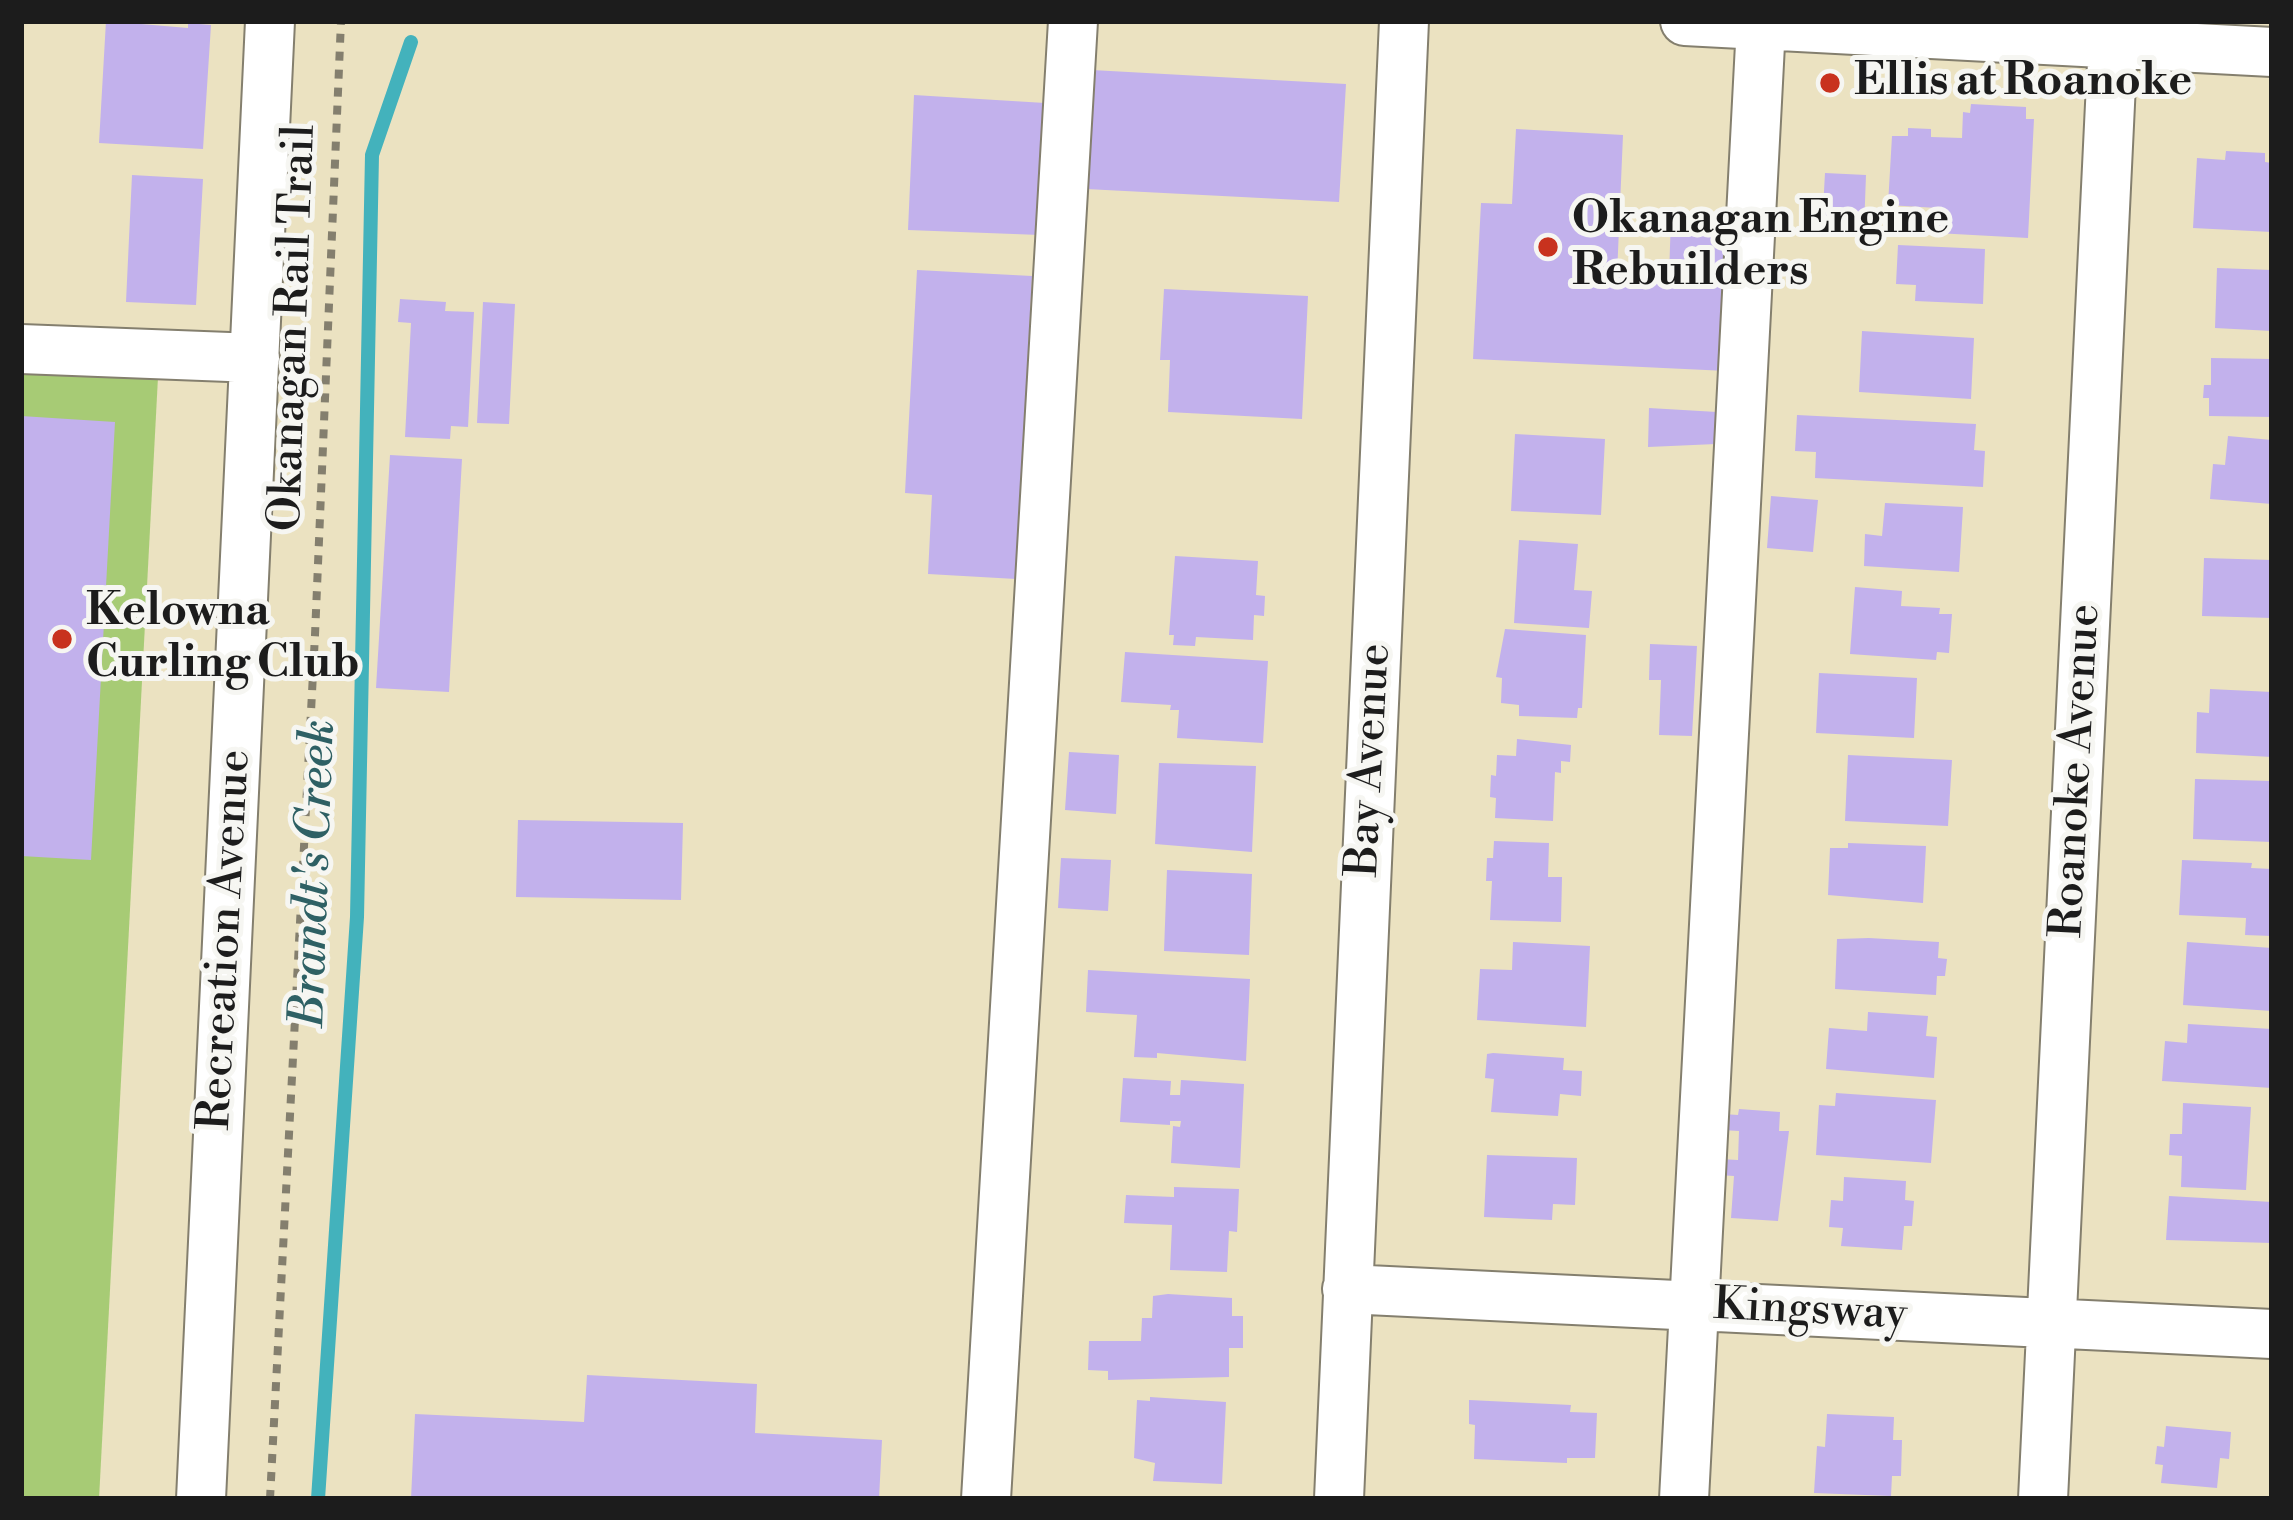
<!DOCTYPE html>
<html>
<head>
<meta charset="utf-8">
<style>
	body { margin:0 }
	#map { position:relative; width:2293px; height:1520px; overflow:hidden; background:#ebe2c1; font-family:"Libre Bodoni",serif }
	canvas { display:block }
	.frame { position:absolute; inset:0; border:24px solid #1c1c1c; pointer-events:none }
</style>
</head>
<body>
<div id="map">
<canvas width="2293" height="1520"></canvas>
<div class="frame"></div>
</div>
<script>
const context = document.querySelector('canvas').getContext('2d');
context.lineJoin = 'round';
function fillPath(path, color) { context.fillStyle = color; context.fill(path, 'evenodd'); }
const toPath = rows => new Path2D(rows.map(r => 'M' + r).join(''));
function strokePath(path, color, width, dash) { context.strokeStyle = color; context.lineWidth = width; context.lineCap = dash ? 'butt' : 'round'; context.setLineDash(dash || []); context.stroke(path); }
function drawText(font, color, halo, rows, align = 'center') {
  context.font = font + ' "Libre Bodoni",serif'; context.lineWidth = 10; context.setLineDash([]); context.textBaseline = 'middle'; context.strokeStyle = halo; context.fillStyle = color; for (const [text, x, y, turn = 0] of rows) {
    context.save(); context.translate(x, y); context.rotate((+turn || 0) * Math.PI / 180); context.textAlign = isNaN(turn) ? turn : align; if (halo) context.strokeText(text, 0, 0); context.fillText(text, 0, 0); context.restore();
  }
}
fillPath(toPath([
	[21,370,158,377,99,1499,21,1499]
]), '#a7cb75');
strokePath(toPath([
	[318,1499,357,917,372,155,411,42]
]), '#43b2bc', 14);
fillPath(toPath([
	[106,21,188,28,188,23,211,25,203,149,99,143],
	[1092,70,1346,84,1339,202,1086,189],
	[914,95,1045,103,1040,235,908,230],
	[1971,104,2026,107,2026,119,2034,119,2028,238,1936,233,1937,208,1888,205,1892,136,1908,136,1908,128,1931,129,1931,137,1962,138,1963,112,1970,113],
	[1516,129,1623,135,1617,275,1669,277,1671,216,1734,218,1727,371,1473,359,1481,203,1512,204],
	[2226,151,2265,153,2265,162,2272,163,2272,232,2193,228,2197,158,2225,160],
	[1825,173,1866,175,1864,229,1822,227],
	[132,175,203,179,196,305,126,302],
	[1898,245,1985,249,1983,304,1915,301,1916,285,1896,284],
	[2217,268,2272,270,2272,331,2215,328],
	[917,270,1032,276,1016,579,928,574,932,495,905,493],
	[1164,289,1308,296,1302,419,1168,412,1170,360,1160,360],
	[400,299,446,302,445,311,474,312,468,427,451,426,450,439,405,437,411,323,398,322],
	[483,302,515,304,509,424,477,423],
	[1862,331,1974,338,1971,399,1859,392],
	[2211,358,2272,359,2272,417,2209,416,2209,398,2203,398,2204,385,2211,385],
	[1649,408,1717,412,1716,444,1648,447],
	[1797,415,1976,424,1974,450,1985,451,1983,487,1815,478,1816,452,1795,451],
	[21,416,115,422,91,860,21,856],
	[1515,434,1605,439,1601,515,1511,511],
	[2228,436,2272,440,2272,504,2210,499,2213,464,2225,465],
	[390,455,462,459,449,692,376,688],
	[1771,496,1818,500,1813,552,1767,548],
	[1885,503,1963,507,1959,572,1864,566,1865,534,1882,536],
	[1519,540,1578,544,1574,590,1592,591,1589,628,1514,623],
	[1175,556,1258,561,1256,595,1265,596,1264,616,1254,615,1253,640,1196,637,1195,646,1173,645,1174,635,1169,635],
	[2204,558,2272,560,2272,618,2202,616],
	[1855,587,1902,591,1901,606,1940,608,1939,614,1952,614,1949,653,1937,652,1936,660,1850,654],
	[1505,629,1586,635,1582,708,1578,708,1577,718,1519,716,1519,705,1501,703,1502,678,1496,677],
	[1650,644,1697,646,1692,736,1659,735,1661,680,1649,680],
	[1125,652,1268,661,1263,743,1177,738,1179,710,1170,710,1171,705,1121,702],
	[1819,673,1917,678,1914,738,1816,733],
	[2210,689,2272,692,2272,757,2196,753,2197,712,2209,713],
	[1517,739,1571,745,1570,762,1561,761,1561,773,1555,772,1553,821,1495,818,1496,798,1490,797,1491,775,1496,776,1497,755,1516,756],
	[1069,752,1119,755,1116,814,1065,810],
	[1848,755,1952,760,1948,826,1845,821],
	[1159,763,1256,766,1252,852,1155,844],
	[2195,779,2272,781,2272,842,2193,839],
	[518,820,683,823,681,900,516,897],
	[1494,841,1549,843,1548,877,1562,877,1561,922,1490,920,1492,881,1486,881,1487,858,1493,858],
	[1848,843,1926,846,1923,903,1828,895,1830,848,1848,848],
	[1061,858,1111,860,1108,911,1058,908],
	[2182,860,2252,863,2251,868,2272,869,2272,936,2245,935,2246,918,2179,915],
	[1167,870,1252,874,1249,955,1164,951],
	[1869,938,1939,942,1938,958,1947,959,1945,976,1937,976,1936,995,1835,989,1837,939],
	[1513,942,1590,946,1586,1027,1477,1020,1480,969,1512,970],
	[2187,942,2272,948,2272,1011,2183,1005],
	[1088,970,1250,979,1246,1061,1157,1053,1157,1058,1134,1057,1137,1015,1086,1012],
	[1868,1012,1928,1016,1926,1036,1937,1037,1934,1078,1826,1069,1829,1028,1867,1031],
	[2188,1024,2272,1029,2272,1088,2162,1081,2165,1041,2187,1043],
	[1493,1053,1564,1058,1563,1070,1582,1071,1581,1096,1560,1094,1558,1116,1491,1112,1494,1079,1485,1078,1487,1054],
	[1123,1078,1171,1081,1170,1095,1180,1095,1181,1080,1244,1084,1240,1168,1171,1163,1173,1126,1180,1127,1181,1121,1170,1121,1170,1125,1120,1122],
	[1836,1093,1936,1100,1931,1163,1816,1155,1819,1105,1835,1106],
	[2183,1103,2251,1107,2246,1190,2181,1187,2182,1156,2169,1155,2170,1134,2182,1134],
	[1739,1109,1780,1112,1779,1131,1789,1131,1778,1221,1731,1218,1734,1176,1719,1175,1720,1159,1738,1160,1739,1131,1722,1130,1723,1114,1738,1115],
	[1487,1155,1577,1158,1575,1205,1553,1204,1552,1220,1484,1217],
	[1844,1177,1906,1181,1905,1200,1914,1201,1912,1226,1904,1226,1902,1250,1841,1246,1843,1228,1829,1227,1831,1200,1843,1201],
	[1174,1187,1239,1189,1237,1232,1229,1231,1227,1272,1170,1270,1172,1225,1124,1223,1126,1195,1174,1197],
	[2169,1196,2272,1202,2272,1243,2166,1240],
	[1168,1294,1232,1298,1232,1316,1243,1316,1243,1348,1229,1348,1229,1377,1108,1380,1108,1371,1088,1370,1089,1341,1141,1341,1142,1318,1152,1318,1153,1296],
	[587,1375,757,1384,755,1433,882,1440,879,1499,411,1499,415,1414,584,1422],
	[1150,1397,1226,1402,1222,1484,1153,1481,1155,1463,1134,1458,1137,1400,1150,1401],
	[1469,1400,1571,1405,1570,1412,1597,1413,1595,1458,1567,1458,1567,1463,1474,1459,1475,1425,1469,1424],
	[1827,1414,1894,1417,1893,1440,1902,1440,1901,1476,1892,1476,1891,1496,1814,1493,1817,1446,1825,1447],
	[2166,1426,2231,1432,2229,1459,2220,1458,2217,1488,2161,1483,2163,1465,2155,1464,2157,1446,2164,1447]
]), '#c2b1ec');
const minor = toPath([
	[1685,21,2272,52],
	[21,349,255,358],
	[1347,1289,2272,1334],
	[201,1499,270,21],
	[986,1499,1073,21],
	[1339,1499,1404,21],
	[1684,1499,1761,25],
	[2043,1499,2114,21]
]);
strokePath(minor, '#847f6e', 52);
strokePath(toPath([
	[270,1499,315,635,341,21]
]), '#847f6e', 8, [9, 9]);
strokePath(minor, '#fff', 48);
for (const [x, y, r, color] of [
	[1830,83,12,"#c8321e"],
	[1548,247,12,"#c8321e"],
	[62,639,12,"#c8321e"]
]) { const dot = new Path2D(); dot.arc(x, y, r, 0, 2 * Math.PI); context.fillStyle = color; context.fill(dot); strokePath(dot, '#f6f6f2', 4.5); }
drawText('bold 45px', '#1c1c1c', '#f6f6f2', [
	["Ellis at Roanoke",1854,83],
	["Okanagan Engine",1572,221],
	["Rebuilders",1572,273],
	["Kelowna",86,613],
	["Curling Club",86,665]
], 'left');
drawText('45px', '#1c1c1c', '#f6f6f2', [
	["Okanagan Rail Trail",295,328,-88],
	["Bay Avenue",1371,760,-87],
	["Roanoke Avenue",2078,771,-87],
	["Recreation Avenue",227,940,-87],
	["Kingsway",1810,1312,3]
]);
drawText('italic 48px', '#2e6064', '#f6f6f2', [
	["Brandt's Creek",316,874,-88]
]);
</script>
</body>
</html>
